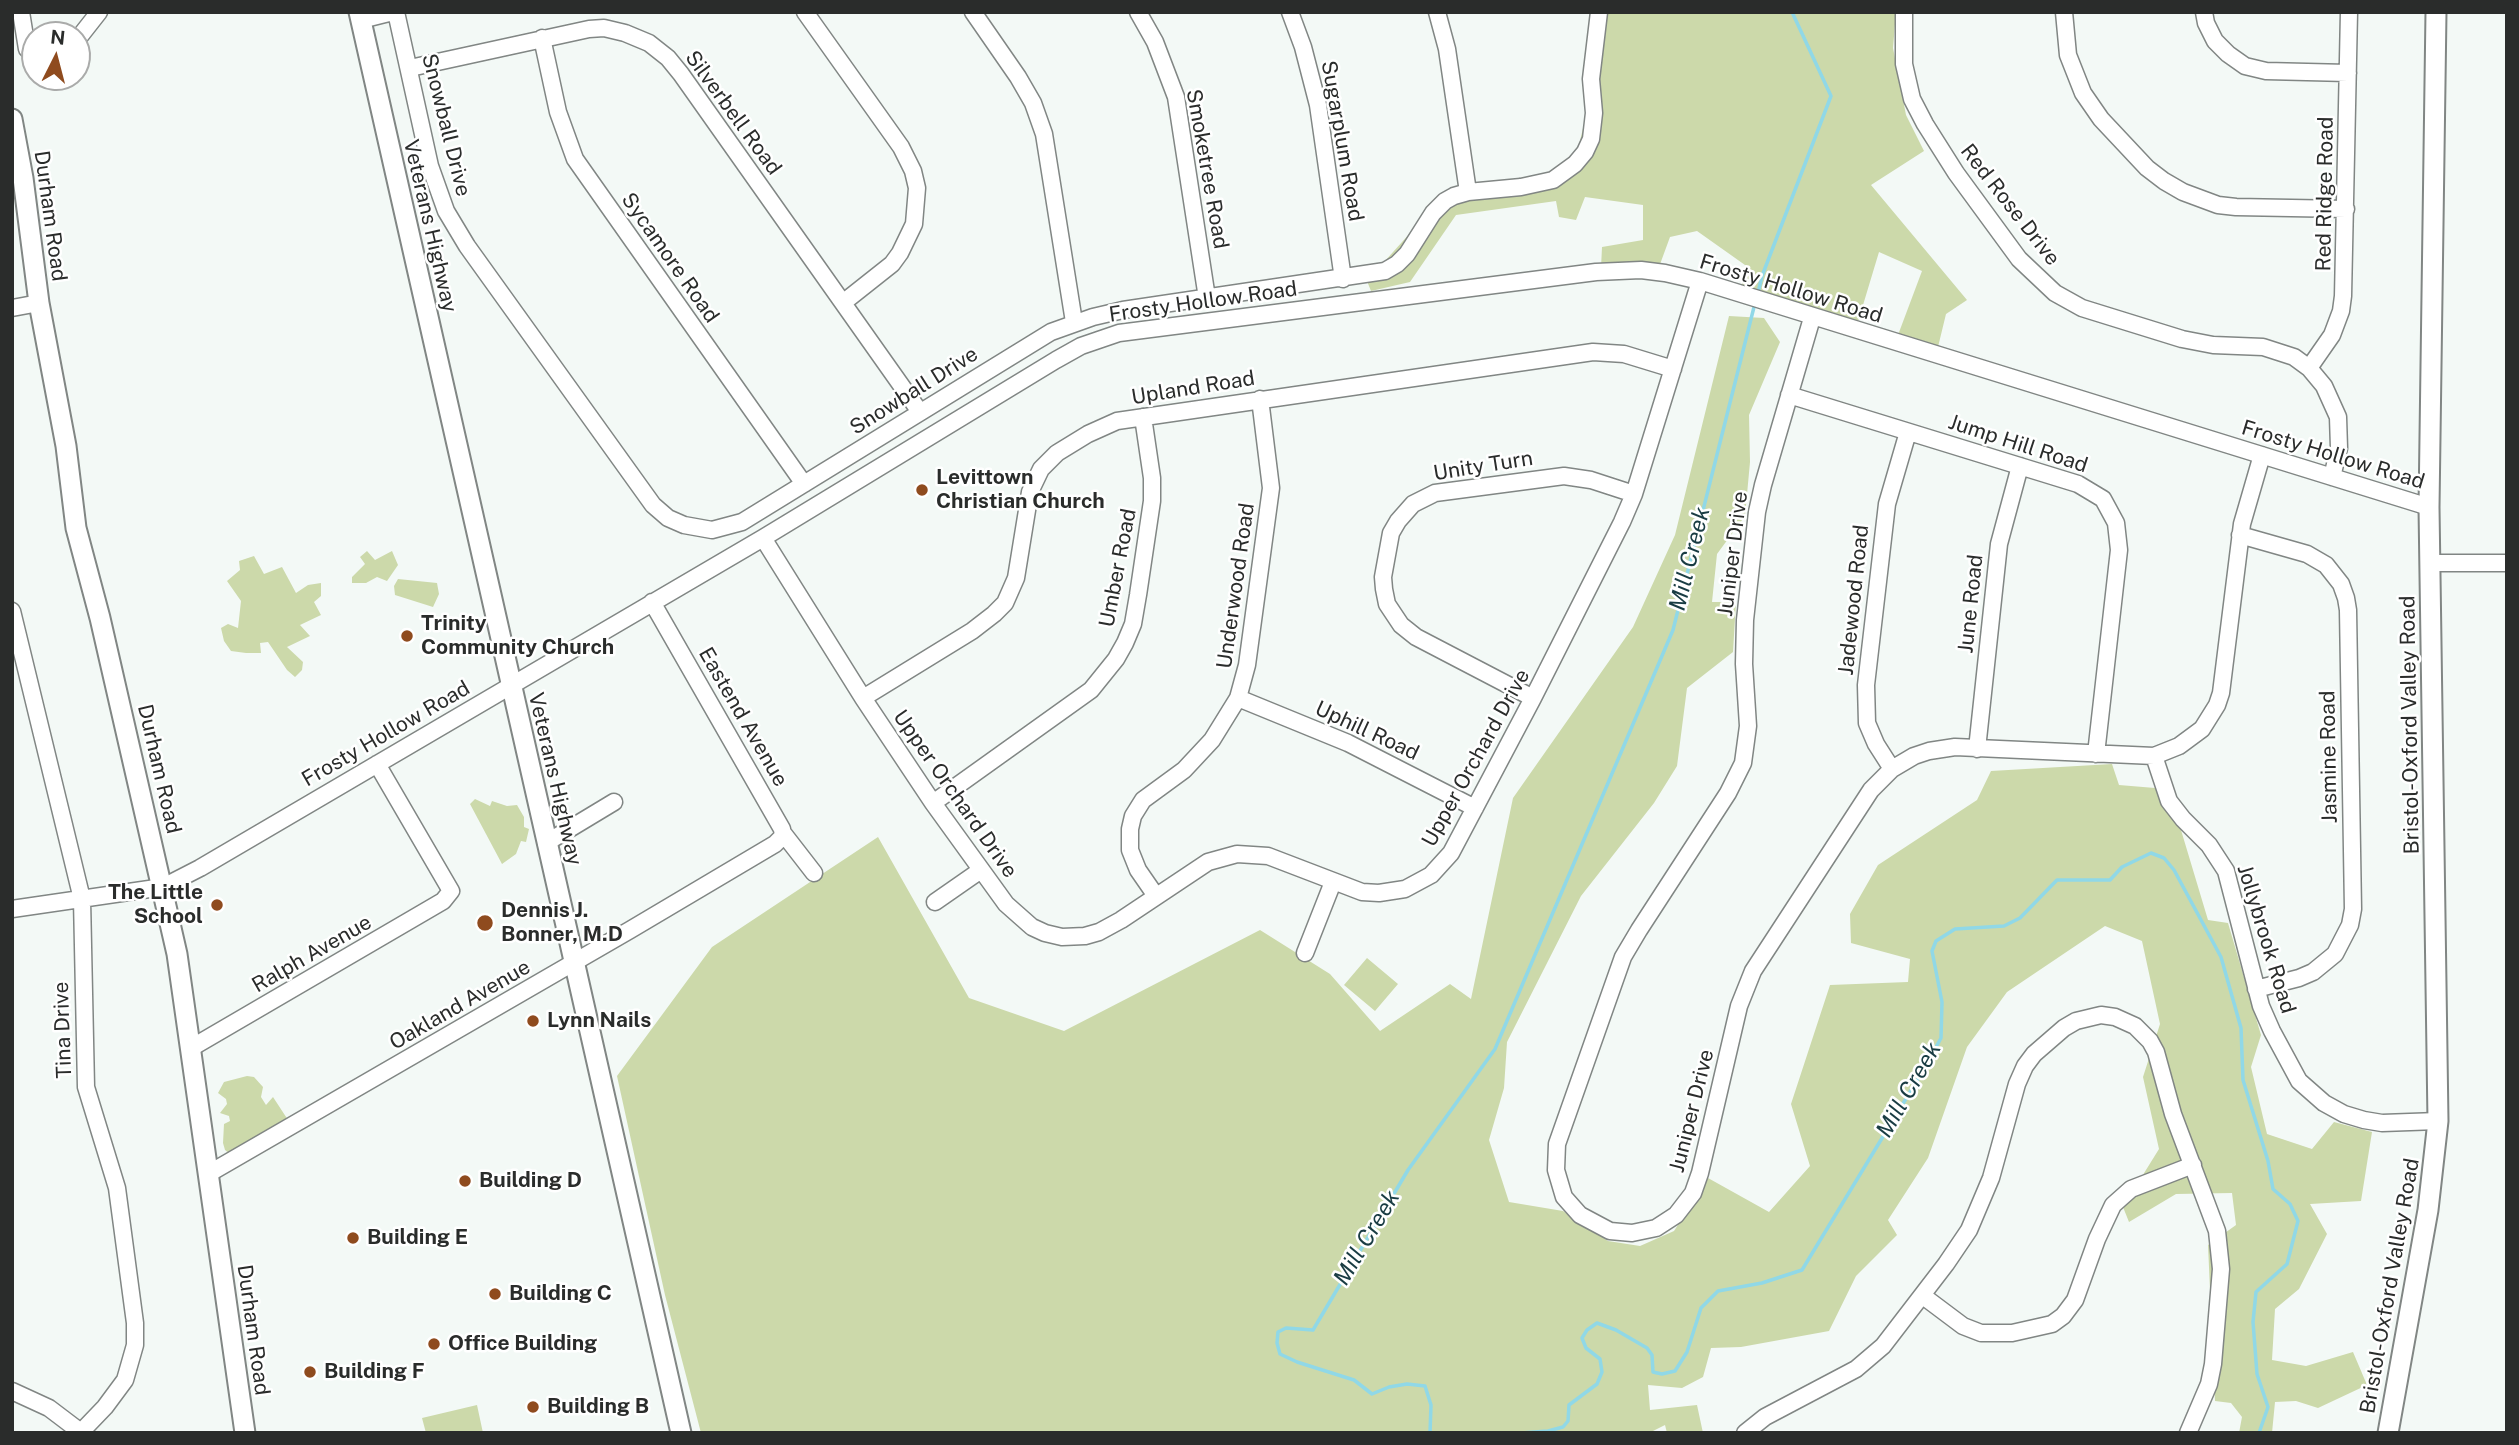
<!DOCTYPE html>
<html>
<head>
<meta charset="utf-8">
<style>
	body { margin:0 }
	#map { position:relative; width:2519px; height:1445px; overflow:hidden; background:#f3f9f6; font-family:"Public Sans",sans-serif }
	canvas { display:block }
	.frame { position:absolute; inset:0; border:14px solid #2a2c2b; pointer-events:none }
	.north { position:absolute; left:21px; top:21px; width:70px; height:70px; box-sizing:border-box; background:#fff; border:2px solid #aaabaa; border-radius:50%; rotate:6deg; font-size:19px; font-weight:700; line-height:28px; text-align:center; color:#2a2c2b }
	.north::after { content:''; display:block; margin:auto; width:24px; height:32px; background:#8f4b1e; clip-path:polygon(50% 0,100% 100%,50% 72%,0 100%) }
</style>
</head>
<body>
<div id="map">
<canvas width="2519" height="1445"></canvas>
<div class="frame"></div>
<div class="north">N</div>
</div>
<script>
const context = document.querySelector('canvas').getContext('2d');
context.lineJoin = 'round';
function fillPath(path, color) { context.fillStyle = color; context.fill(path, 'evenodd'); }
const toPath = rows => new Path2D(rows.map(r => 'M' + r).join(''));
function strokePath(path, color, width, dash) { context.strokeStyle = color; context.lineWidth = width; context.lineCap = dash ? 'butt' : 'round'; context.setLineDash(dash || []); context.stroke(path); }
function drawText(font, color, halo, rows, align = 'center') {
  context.font = font + ' "Public Sans",sans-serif'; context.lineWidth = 5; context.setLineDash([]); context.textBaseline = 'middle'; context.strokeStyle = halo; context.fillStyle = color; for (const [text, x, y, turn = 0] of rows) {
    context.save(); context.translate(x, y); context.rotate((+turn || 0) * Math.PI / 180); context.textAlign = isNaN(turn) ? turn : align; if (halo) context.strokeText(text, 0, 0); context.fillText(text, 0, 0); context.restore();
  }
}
fillPath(toPath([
	[1601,12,1896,12,1893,48,1906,115,1924,151,1871,185,1967,300,1946,314,1938,347,1895,343,1922,271,1879,252,1857,325,1741,289,1745,265,1697,231,1670,237,1659,267,1601,268,1602,247,1643,240,1643,205,1585,197,1576,220,1559,217,1556,201,1456,215,1410,282,1371,291,1367,281,1446,193,1551,173,1578,149,1585,120],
	[1729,316,1764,318,1780,342,1749,415,1750,462,1745,516,1717,554,1712,602,1736,602,1733,652,1687,688,1677,766,1654,803,1581,896,1507,1042,1504,1088,1489,1140,1509,1202,1563,1211,1608,1241,1640,1246,1674,1231,1708,1178,1769,1212,1810,1166,1791,1104,1830,985,1908,982,1910,959,1851,943,1850,914,1878,865,1977,800,1991,771,2112,764,2119,785,2155,788,2181,830,2208,920,2228,923,2261,1035,2251,1067,2267,1134,2312,1149,2334,1122,2372,1132,2361,1201,2310,1204,2327,1234,2299,1289,2275,1309,2272,1360,2306,1366,2353,1352,2367,1385,2318,1408,2296,1401,2275,1402,2272,1433,2239,1433,2242,1417,2231,1403,2215,1401,2208,1245,2236,1225,2232,1193,2176,1194,2129,1222,2123,1207,2159,1149,2143,1077,2160,1024,2142,941,2105,926,2007,992,1967,1047,1928,1158,1888,1220,1897,1235,1856,1276,1829,1331,1741,1347,1711,1348,1703,1377,1682,1388,1648,1385,1650,1410,1697,1405,1703,1433,1667,1433,1665,1425,1649,1433,701,1433,665,1295,617,1076,712,947,878,837,969,998,1064,1031,1260,930,1330,974,1380,1031,1450,984,1471,999,1513,798,1633,627,1675,535],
	[367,551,375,560,392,551,398,565,387,581,377,577,366,583,352,583,352,577,365,564,360,557],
	[254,556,264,574,282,567,296,593,308,585,321,583,321,596,314,602,321,615,300,625,310,636,287,647,303,662,302,670,295,677,287,670,268,642,260,643,261,653,246,653,231,651,224,641,221,628,228,624,238,628,241,601,227,581,240,570,239,561],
	[398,579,437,583,439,594,433,607,395,595,394,586],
	[475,799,490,806,492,801,507,806,517,805,524,817,524,827,529,829,526,842,521,841,516,854,502,864,470,804],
	[1367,958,1398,984,1375,1011,1344,985],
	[247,1076,254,1077,263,1087,261,1097,266,1105,273,1097,290,1123,257,1140,247,1141,244,1148,231,1155,225,1150,223,1143,224,1124,230,1121,229,1116,220,1113,227,1104,226,1099,218,1093,224,1082],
	[477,1405,483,1433,426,1433,422,1418]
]), '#ccd9aa');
strokePath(toPath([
	[1758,293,1762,276,1831,96,1792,12],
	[1430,1433,1431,1405,1425,1386,1407,1384,1389,1387,1372,1394,1354,1380,1297,1362,1280,1354,1277,1343,1278,1332,1286,1328,1313,1330,1408,1170,1495,1049,1673,630,1755,303],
	[1521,1433,1548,1431,1563,1427,1568,1421,1569,1405,1597,1384,1602,1372,1600,1359,1586,1348,1582,1338,1587,1330,1597,1323,1616,1330,1647,1348,1652,1355,1653,1372,1662,1374,1675,1371,1687,1352,1701,1308,1718,1291,1762,1283,1802,1270,1924,1069,1941,1038,1942,1002,1932,951,1936,941,1955,929,2004,926,2020,918,2057,880,2110,880,2122,867,2151,853,2164,858,2174,870,2221,957,2241,1028,2243,1080,2268,1161,2273,1189,2290,1204,2298,1221,2287,1264,2256,1292,2253,1322,2257,1374,2268,1407,2259,1433]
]), '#90d8e7', 3.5);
const minor = toPath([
	[21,12,27,49],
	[396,12,430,166,446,211,467,246,653,505,668,518,684,525,712,530,742,522,1051,332,1093,317,1123,310,1385,271,1397,264,1407,254,1433,213,1445,201,1454,196,1468,192,1521,187,1553,180,1575,164,1585,152,1591,139,1594,113,1591,79,1599,12],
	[805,12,901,147,913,171,917,188,914,224,900,253,892,264,844,302],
	[973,12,1018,77,1033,103,1044,134,1074,322],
	[1138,12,1155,42,1176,97,1207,298],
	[1290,12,1303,47,1318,105,1343,279],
	[1437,12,1447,49,1468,192],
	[1904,12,1904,64,1912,99,1925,124,1956,173,2019,259,2055,293,2082,308,2182,339,2213,345,2263,347,2294,357,2309,368,2324,386,2338,417,2339,448,2332,477],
	[2064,12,2068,55,2083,93,2101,119,2147,168,2164,181,2183,192,2218,205,2236,207,2346,209],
	[2204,12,2206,23,2215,41,2228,54,2245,66,2266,71,2348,73],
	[361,20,393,12],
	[542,38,558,112,575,159,804,484],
	[77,40,99,12],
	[410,68,589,29,604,28,625,33,649,43,668,58,681,74,920,412],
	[12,308,39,303],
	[1812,318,1763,485,1757,512,1745,620,1744,664,1748,726,1743,763,1728,793,1639,930,1623,957,1557,1144,1556,1170,1564,1197,1580,1215,1610,1231,1632,1233,1656,1228,1676,1215,1693,1193,1700,1173,1739,1006,1753,971,1871,790,1892,769,1914,756,1929,751,1955,747,2154,756,2179,746,2202,729,2217,705,2221,693,2242,524,2262,455],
	[2309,368,2332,335,2341,311,2343,296,2349,12],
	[1789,395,2078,484,2103,499,2116,523,2119,550,2096,754],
	[2240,535,2307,554,2326,565,2341,584,2346,598,2348,610,2353,909,2350,925,2335,954,2313,972,2299,978,2256,989],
	[763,538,863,698,933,803,1006,904,1032,927,1045,933,1062,937,1085,936,1099,932,1121,920,1208,862,1237,854,1268,856,1362,892,1379,893,1405,889,1431,875,1451,853,1533,698,1622,522,1634,494,1700,281],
	[2430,563,2507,563],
	[12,611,82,899,86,1087,117,1188,135,1323,135,1345,125,1380,105,1407,81,1432],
	[863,698,972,631,994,614,1005,603,1016,578,1030,492,1041,469,1057,453,1088,434,1117,421,1593,352,1624,354,1673,369],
	[1238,698,1348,743,1475,808],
	[1533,698,1416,637,1401,625,1387,604,1384,589,1383,577,1391,533,1398,521,1413,504,1435,493,1564,476,1591,480,1634,494],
	[1977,749,1999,544,2020,466],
	[2154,756,2169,801,2183,819,2209,845,2226,871,2261,1006,2272,1031,2299,1081,2324,1103,2344,1114,2364,1120,2382,1123,2438,1121],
	[1892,769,1876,744,1867,723,1866,685,1887,504,1908,432],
	[933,803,1091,690,1116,659,1125,643,1133,624,1138,595,1152,501,1152,478,1143,417],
	[783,833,814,873],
	[546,843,614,802],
	[1156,896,1138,870,1130,850,1130,829,1133,816,1143,800,1184,770,1212,740,1238,698,1247,665,1271,488,1260,399],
	[935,902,981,870],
	[12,909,163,887,200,868,763,538,1056,360,1081,346,1119,333,1596,272,1641,270,1665,273,1700,281,2429,507],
	[1305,953,1333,882],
	[191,1048,443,901,451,891,377,764],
	[208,1174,630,930,775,844,783,836,782,829,652,602],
	[1923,1296,1963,1326,1981,1333,2012,1333,2052,1324,2063,1316,2075,1300,2097,1239,2113,1205,2131,1189,2193,1165],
	[12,1391,49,1408,82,1433],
	[1745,1433,1765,1417,1856,1369,1883,1346,1946,1264,1969,1230,1991,1178,2017,1084,2025,1066,2034,1054,2064,1028,2076,1021,2101,1015,2115,1017,2135,1026,2150,1041,2156,1052,2173,1114,2217,1231,2221,1269,2213,1364,2209,1384,2188,1433]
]);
const major = toPath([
	[359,12,681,1433],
	[12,119,23,178,39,303,66,446,76,528,100,618,177,954,245,1433],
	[2388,1433,2428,1210,2438,1121,2429,507,2436,12]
]);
strokePath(minor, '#818684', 19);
strokePath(major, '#818684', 23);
strokePath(minor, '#fff', 16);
strokePath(major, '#fff', 19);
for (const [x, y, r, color] of [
	[922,490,7,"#8f4b1e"],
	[407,636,7,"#8f4b1e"],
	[217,905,7,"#8f4b1e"],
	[485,923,9,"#8f4b1e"],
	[533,1021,7,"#8f4b1e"],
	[465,1181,7,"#8f4b1e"],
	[353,1238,7,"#8f4b1e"],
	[495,1294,7,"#8f4b1e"],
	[434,1344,7,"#8f4b1e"],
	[310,1372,7,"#8f4b1e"],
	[533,1407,7,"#8f4b1e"]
]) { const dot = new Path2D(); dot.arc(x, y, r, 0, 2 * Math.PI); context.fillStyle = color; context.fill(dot); strokePath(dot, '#fff', 2.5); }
drawText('21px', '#2a2c2b', '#fff', [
	["Silverbell Road",733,113,54],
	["Snowball Drive",446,125,76],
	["Sugarplum Road",1342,141,80],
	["Smoketree Road",1207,169,80],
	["Red Ridge Road",2325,194,-89],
	["Red Rose Drive",2010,205,52],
	["Durham Road",50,216,82],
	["Veterans Highway",430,226,77],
	["Sycamore Road",670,258,55],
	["Frosty Hollow Road",1791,289,17],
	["Frosty Hollow Road",1203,302,-8],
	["Upland Road",1193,388,-9],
	["Snowball Drive",914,391,-32],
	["Jump Hill Road",2018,444,18],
	["Frosty Hollow Road",2333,455,17],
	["Unity Turn",1483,466,-9],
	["Juniper Drive",1733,554,-83],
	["Umber Road",1118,568,-79],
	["Underwood Road",1236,586,-82],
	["Jadewood Road",1854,600,-84],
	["June Road",1971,604,-84],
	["Eastend Avenue",743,717,60],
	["Bristol-Oxford Valley Road",2410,725,-91],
	["Uphill Road",1367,731,25],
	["Frosty Hollow Road",386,734,-30],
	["Jasmine Road",2329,757,-91],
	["Upper Orchard Drive",1476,758,-61],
	["Durham Road",159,769,77],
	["Veterans Highway",555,779,77],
	["Upper Orchard Drive",955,794,55],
	["Jollybrook Road",2266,939,73],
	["Ralph Avenue",312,954,-30],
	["Oakland Avenue",460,1005,-30],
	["Tina Drive",63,1030,-92],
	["Juniper Drive",1692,1111,-76],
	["Bristol-Oxford Valley Road",2390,1286,-80],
	["Durham Road",253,1330,82]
]);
drawText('bold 21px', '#2a2c2b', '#fff', [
	["Levittown",936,478],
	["Christian Church",936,502],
	["Trinity",421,624],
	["Community Church",421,648],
	["The Little",203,893,"right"],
	["School",203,917,"right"],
	["Dennis J.",501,911],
	["Bonner, M.D",501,935],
	["Lynn Nails",547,1021],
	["Building D",479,1181],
	["Building E",367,1238],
	["Building C",509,1294],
	["Office Building",448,1344],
	["Building F",324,1372],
	["Building B",547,1407]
], 'left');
drawText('italic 23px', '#193c43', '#fff', [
	["Mill Creek",1690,559,-76],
	["Mill Creek",1909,1090,-60],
	["Mill Creek",1367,1238,-59]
]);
</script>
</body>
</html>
